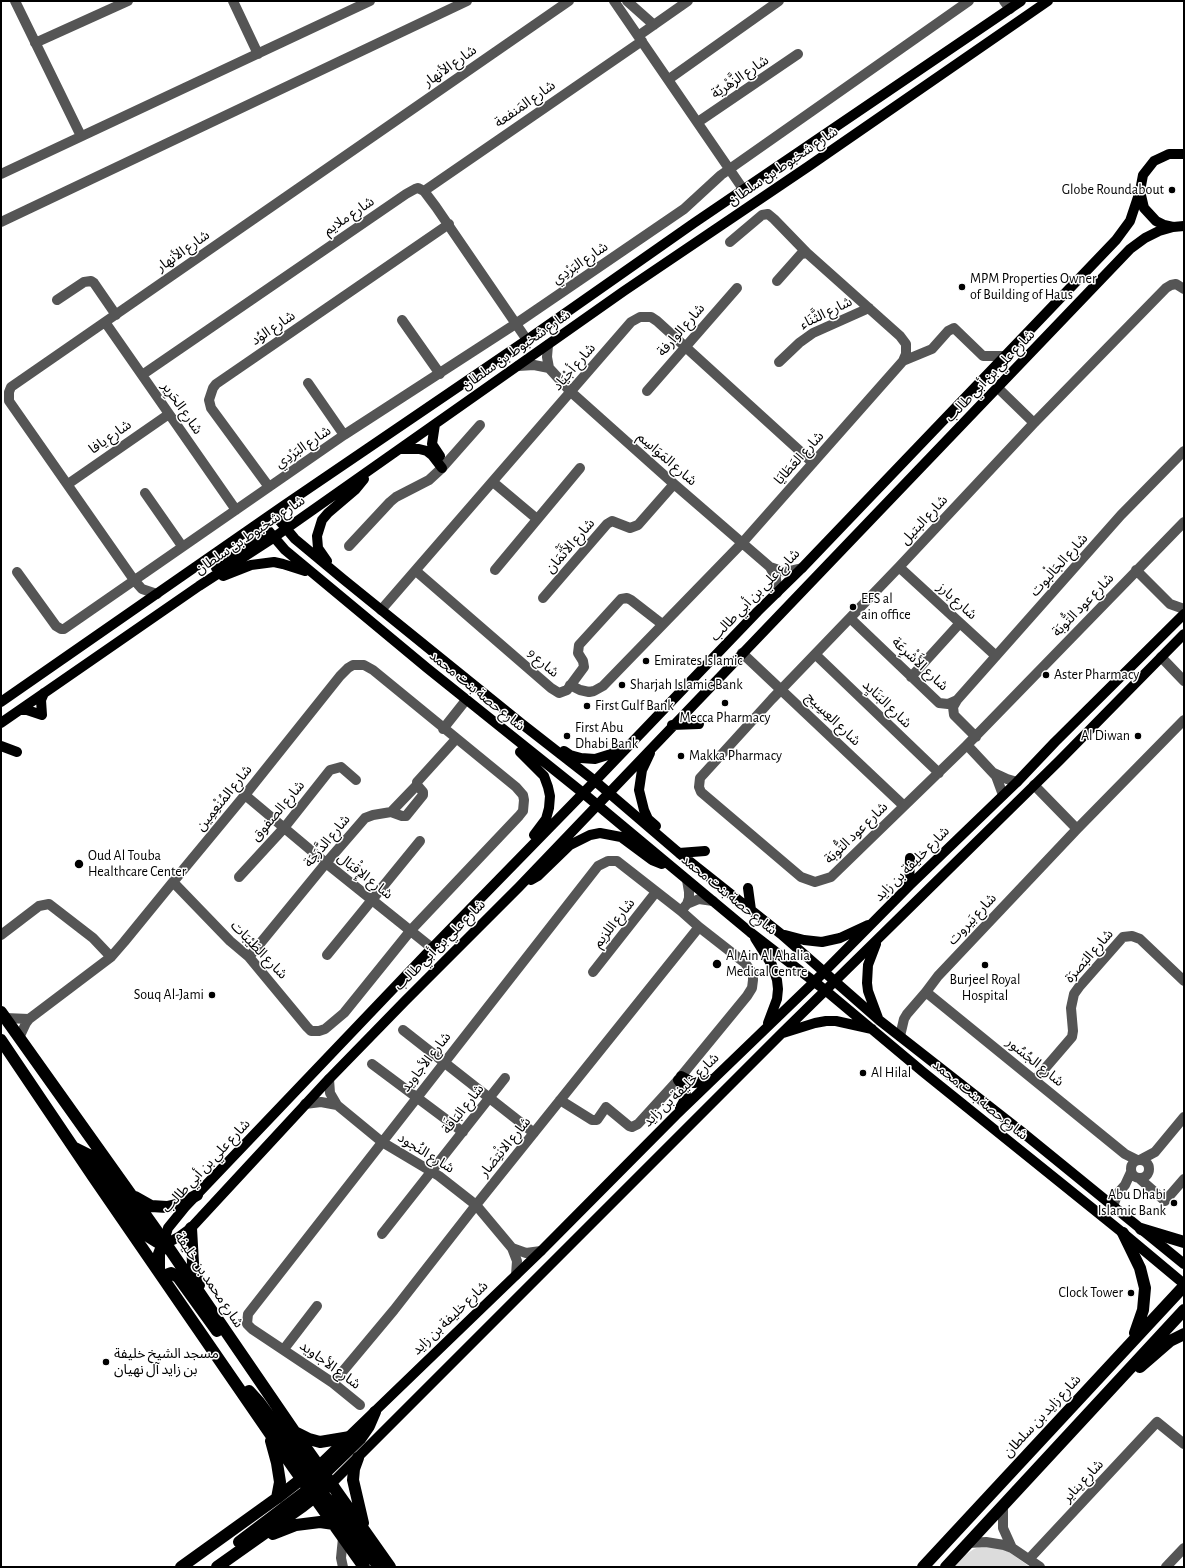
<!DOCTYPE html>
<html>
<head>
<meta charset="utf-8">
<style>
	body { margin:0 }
	#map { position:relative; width:1185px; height:1568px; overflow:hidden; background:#fff; font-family:"Alegreya Sans",sans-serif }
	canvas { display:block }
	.frame { position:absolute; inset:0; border:2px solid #000; pointer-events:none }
</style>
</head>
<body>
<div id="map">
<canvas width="1185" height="1568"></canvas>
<div class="frame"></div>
</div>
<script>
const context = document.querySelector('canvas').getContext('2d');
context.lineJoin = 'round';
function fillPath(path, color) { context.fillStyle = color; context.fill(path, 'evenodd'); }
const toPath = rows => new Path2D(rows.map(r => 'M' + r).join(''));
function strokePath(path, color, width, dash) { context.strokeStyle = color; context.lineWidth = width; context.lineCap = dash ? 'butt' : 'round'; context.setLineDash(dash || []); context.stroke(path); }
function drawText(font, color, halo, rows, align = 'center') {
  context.font = font + ' "Alegreya Sans","Noto Sans Arabic",sans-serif'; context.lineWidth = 3; context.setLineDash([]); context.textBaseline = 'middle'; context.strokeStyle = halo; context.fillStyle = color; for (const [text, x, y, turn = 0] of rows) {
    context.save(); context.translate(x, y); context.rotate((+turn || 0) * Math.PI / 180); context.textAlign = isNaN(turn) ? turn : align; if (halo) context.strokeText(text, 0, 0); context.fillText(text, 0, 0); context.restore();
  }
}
fillPath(toPath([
	[995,1546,1009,1552,1030,1567,954,1567,965,1555,974,1549,979,1547]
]), '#dcdcdc');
strokePath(toPath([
	[15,1,81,136],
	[233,1,258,54],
	[614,1,743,189],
	[627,1,654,25],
	[1004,1,1010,9],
	[638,36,688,1],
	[35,43,128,1],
	[669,79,779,1],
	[698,122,798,54],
	[1,174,370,1],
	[424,191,642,41],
	[1,222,467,1],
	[730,242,762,215,768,214,774,219,807,253],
	[1184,289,1176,284,1171,285,1166,288,1034,423,899,567,772,699,700,778,699,787,701,792,801,877,815,882,831,877,967,745,1184,522],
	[57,300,84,282,91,281,94,283,116,315],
	[402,320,440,374],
	[105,322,236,510],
	[548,345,547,357,549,368],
	[903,361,932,349,948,331,954,328,983,356,1006,356],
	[779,362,799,343,813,333,869,308],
	[518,366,534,365,549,368,571,392,674,484,770,567,785,572,802,568],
	[142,375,406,194,415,189,418,188,424,191,436,207,527,340],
	[308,383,344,435],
	[998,388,1034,423],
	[647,391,737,288],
	[493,482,537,519],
	[68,484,169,414],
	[269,487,211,408,209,400,213,388,216,384,449,224],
	[145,493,182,546],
	[349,546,390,502,396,497,429,480,442,468,480,425],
	[770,567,776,578,777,593],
	[899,567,996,656],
	[495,570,580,468],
	[1136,570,1170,604,1184,609],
	[416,571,551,688,559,693,567,690,584,667,583,661,578,653,579,645,621,599,627,598,631,600,662,624],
	[17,572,56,626,61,629,64,629,344,435,517,323,684,209,721,175,969,1],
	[157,594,142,589,134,580,9,401,9,392,11,387,569,1],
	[543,598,607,524,612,521,630,528,638,525,674,484],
	[381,610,631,322,640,317,651,317,657,321,813,463],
	[850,618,939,703,948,704,957,700],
	[742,653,904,806],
	[816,655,939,773],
	[1161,657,1184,681],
	[911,677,960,623],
	[570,685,580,690,589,692,594,691,603,686,743,542,903,361,906,354,906,344,900,336,807,253,801,254,777,281],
	[443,729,466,700],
	[976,737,954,715,953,707,957,700,1121,515,1184,451],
	[967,745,996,776,1003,795],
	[994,773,1007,779,1017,782],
	[1034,785,1077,829],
	[245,795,326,863,432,948],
	[391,812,417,785],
	[239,877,284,828,330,770,341,767,356,780],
	[687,904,699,899,713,901],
	[681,911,687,904,689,898,689,892,687,880],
	[1,935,39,906,49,904,93,938,111,957],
	[327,955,420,841],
	[249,957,326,863,365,818,373,815,391,812,402,816,406,816,423,795,423,792,417,785,417,782,456,739],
	[593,972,656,892],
	[926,992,1125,1154,1137,1160],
	[5,1018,29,1019],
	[403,1030,534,1133],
	[900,1036,904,1019,907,1014,926,992,938,976,1077,829,1184,720],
	[19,1038,26,1023,29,1019,111,957,124,942,173,882,245,795,340,676,348,668,353,665,364,665,373,670,516,787,523,795,524,800,523,811,519,816,411,930,344,1013,325,1029,319,1031,311,1031,307,1027,249,957,230,941,173,882],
	[372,1064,463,1132],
	[329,1079,330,1093,337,1105,382,1142,439,1176,476,1205,512,1248,517,1261,516,1275],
	[1035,1080,1072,1037,1073,1031,1071,1008,1074,994,1079,987,1123,937,1132,936,1140,939,1184,981],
	[305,1104,321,1102,337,1105],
	'1131 1169a9 9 0 1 1 18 0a9 9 0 1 1-18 0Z',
	[1140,1160,1155,1152,1184,1117],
	[1140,1179,1165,1201,1184,1179],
	[1113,1206,1118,1193,1125,1185,1131,1172],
	[382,1234,505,1078],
	[512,1248,526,1253,541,1251],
	[284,1349,317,1306],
	[333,1383,394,1310,476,1205,699,927],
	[360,1405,333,1383,252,1329,247,1324,248,1314,598,866,608,861,617,861,681,911,699,927,745,963,753,974,753,980,752,988,747,996,678,1080,638,1124,632,1127,629,1126,606,1107,597,1120,592,1120,560,1100],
	[1003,1505,1003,1528,1012,1548],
	[968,1543,986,1542,1004,1545,1012,1548,1040,1567],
	[1029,1559,1157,1422,1184,1444],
	[343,1567,341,1558,343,1538],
	[1166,1567,1184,1548]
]), '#555', 10);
strokePath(toPath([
	[1184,154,1169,154,1154,161,1143,175,1140,191,1144,208,1156,221,1164,225,1173,227,1184,226],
	[1140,191,1130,221,1116,240,802,568,758,611,595,781,432,948,185,1207,168,1228,164,1241,173,1240,180,1236,191,1228,329,1079,405,1001,519,887,1130,249,1145,238,1159,231,1173,227],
	[435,424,432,444,440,456],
	[400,449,419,449,427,451,432,455,442,468],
	[273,513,295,539,343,579,522,724,595,781,679,853,781,934,879,1020,1022,1132,1184,1264],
	[261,522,285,550,427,668,583,793,750,932,825,990,923,1072,1123,1233,1184,1284],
	[327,561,318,548,317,536,322,520,328,513,355,490,364,479],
	[216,568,261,537,262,534,260,531,252,531],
	[223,576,251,565,274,562,283,564,305,571],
	[1,702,283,506,527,340,694,223,1021,1],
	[20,710,27,710,42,715,41,700,44,693],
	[1,723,199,586,273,538,624,291,809,166,1048,1],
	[672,725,699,724],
	[1,746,17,752],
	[564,751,570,755,581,758,595,759,611,754,623,748],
	[520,752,544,776,548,787,550,796,549,808,546,819,534,835],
	[650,753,642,770,639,790,644,810,648,819,656,826],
	[679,853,705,851],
	[531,880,538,876,570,845,590,835,600,833,621,837,652,860,662,864],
	[909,886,910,858],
	[748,888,751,910],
	[785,935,804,940,822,942,840,938,868,925],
	[755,938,772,965,777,980,778,989,777,999,768,1023],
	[876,944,868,965,867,983,868,991,878,1018],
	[783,1033,815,1023,826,1021,836,1021,872,1029],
	[681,1076,694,1083,712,1079],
	[678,1080,686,1091,685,1099,680,1108],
	[318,1466,541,1251,676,1115,814,982,909,886,1017,782,1055,742,1184,614],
	[331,1484,781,1034,1059,761,1184,634]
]), '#000', 10);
strokePath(toPath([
	[1,1012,164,1241,294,1431,390,1567],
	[1,1040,94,1178,293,1467,364,1567],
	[75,1148,89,1155,149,1237,157,1242,164,1241],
	[135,1197,151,1206,167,1207,180,1204,197,1195],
	[191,1228,193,1263,199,1285],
	[1141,1229,1184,1242],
	[1123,1233,1140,1268,1145,1288,1143,1310,1135,1333],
	[159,1271,159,1254,164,1241],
	[163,1276,171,1273,178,1277,217,1331],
	[1140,1367,1170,1341,1184,1334],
	[249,1391,259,1402,310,1472,316,1477],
	[297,1433,309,1439,320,1442,350,1437],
	[271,1441,277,1463,280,1482,277,1498],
	[358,1458,354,1469,353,1480,363,1523],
	[321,1480,324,1474,360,1439,369,1426,375,1412],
	[315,1486,331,1503,379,1567],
	[273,1534,296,1525,320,1522,334,1524],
	[239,1542,309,1489,313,1482],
	[181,1567,277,1498,318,1466],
	[217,1567,303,1506,331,1484],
	[923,1567,1184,1286],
	[946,1567,1184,1310]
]), '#000', 12);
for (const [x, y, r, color] of [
	[1172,190,4,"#000"],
	[962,287,4,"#000"],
	[853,607,4,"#000"],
	[646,661,4,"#000"],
	[1046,675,4,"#000"],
	[622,685,4,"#000"],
	[725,703,4,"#000"],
	[587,706,4,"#000"],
	[567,736,4,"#000"],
	[1138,736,4,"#000"],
	[681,756,4,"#000"],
	[79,864,5,"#000"],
	[717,964,5,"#000"],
	[985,965,4,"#000"],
	[212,995,4,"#000"],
	[863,1073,4,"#000"],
	[1174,1203,4,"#000"],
	[1131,1293,4,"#000"],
	[106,1362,4,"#000"]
]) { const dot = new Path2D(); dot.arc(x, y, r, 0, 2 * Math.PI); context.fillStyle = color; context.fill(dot); strokePath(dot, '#fff', 1.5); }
drawText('14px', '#000', '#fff', [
	["شارع الأنهار",450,66,-35],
	["شارع الزَّهْريّة",740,77,-34],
	["شارع المَنفعة",525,104,-35],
	["شارع شخبوط بن سلطان",783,166,-34],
	["شارع ملايم",349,216,-34],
	["شارع الأنهار",183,251,-35],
	["شارع البَرْدِي",580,263,-34],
	["شارع الثَّنَاء",826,313,-26],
	["شارع الوُد",273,328,-34],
	["شارع الوارفة",681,330,-49],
	["شارع شخبوط بن سلطان",516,350,-35],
	["شارع أجْيَاد",574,367,-49],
	["شارع علي بن أبي طالب",990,376,-46],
	["شارع الحَرِير",182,408,55],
	["شارع يافا",110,437,-35],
	["شارع البَرْدِي",303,447,-34],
	["شارع العَطَايَا",799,458,-48],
	["شارع المَوَاسِم",667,459,41],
	["شارع البتيل",924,520,-47],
	["شارع شخبوط بن سلطان",250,535,-34],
	["شارع الأَثْمَان",570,546,-49],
	["شارع الجَالْبوت",1059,565,-48],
	["شارع علي بن أبي طالب",755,595,-46],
	["شارع بارز",957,601,42],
	["شارع عود التُّوبَة",1083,605,-46],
	["شارع 9",543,663,40],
	["شارع الأَشْرِعَة",920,664,43],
	["شارع حصة بنت محمد",477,691,39],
	["شارع البَنَايِد",887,704,44],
	["شارع العِسِيج",833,719,44],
	["شارع المُنْعِمِين",224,798,-51],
	["شارع الصفوق",278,811,-50],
	["شارع عود التُّوبَة",856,833,-44],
	["شارع الدَّرَجَة",327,841,-50],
	["شارع خليفة بن زايد",912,864,-45],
	["شارع الإِقْبَال",365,876,38],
	["شارع حصة بنت محمد",729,895,39],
	["شارع بَيروت",972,919,-47],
	["شارع اللزيم",614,923,-52],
	["شارع علي بن أبي طالب",440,945,-45],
	["شارع الطَيْبَات",259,950,46],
	["شارع البَصرَة",1089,956,-49],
	["شارع الأجاويد",426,1062,-52],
	["شارع الجُسُور",1035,1062,39],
	["شارع خليفة بن زايد",681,1090,-44],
	["شارع حصة بنت محمد",980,1100,39],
	["شارع البَاقَة",463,1109,-52],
	["شارع الانْتِصَار",505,1147,-51],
	["شارع النُجود",426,1153,32],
	["شارع علي بن أبي طالب",206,1166,-47],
	["شارع محمد بن خليفة",209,1280,56],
	["شارع خليفة بن زايد",450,1318,-44],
	["شارع الأجاويد",330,1365,36],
	["شارع زايد بن سلطان",1042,1416,-47],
	["شارع يناير",1083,1481,-47]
]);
drawText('14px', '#000', '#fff', [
	["Globe Roundabout",1164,190,"right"],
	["MPM Properties Owner",970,279],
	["of Building of Haus",970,295],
	["EFS al",861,599],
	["ain office",861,615],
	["Emirates Islamic",654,661],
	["Aster Pharmacy",1054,675],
	["Sharjah Islamic Bank",630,685],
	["First Gulf Bank",595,706],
	["Mecca Pharmacy",725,718,"center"],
	["First Abu",575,728],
	["Dhabi Bank",575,744],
	["Al Diwan",1130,736,"right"],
	["Makka Pharmacy",689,756],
	["Oud Al Touba",88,856],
	["Healthcare Center",88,872],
	["Al Ain Al Ahalia",726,956],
	["Medical Centre",726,972],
	["Burjeel Royal",985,980,"center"],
	["Hospital",985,996,"center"],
	["Souq Al-Jami",204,995,"right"],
	["Al Hilal",871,1073],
	["Abu Dhabi",1166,1195,"right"],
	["Islamic Bank",1166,1211,"right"],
	["Clock Tower",1123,1293,"right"],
	["مسجد الشيخ خليفة",114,1354],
	["بن زايد آل نهيان",114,1370]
], 'left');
</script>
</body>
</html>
